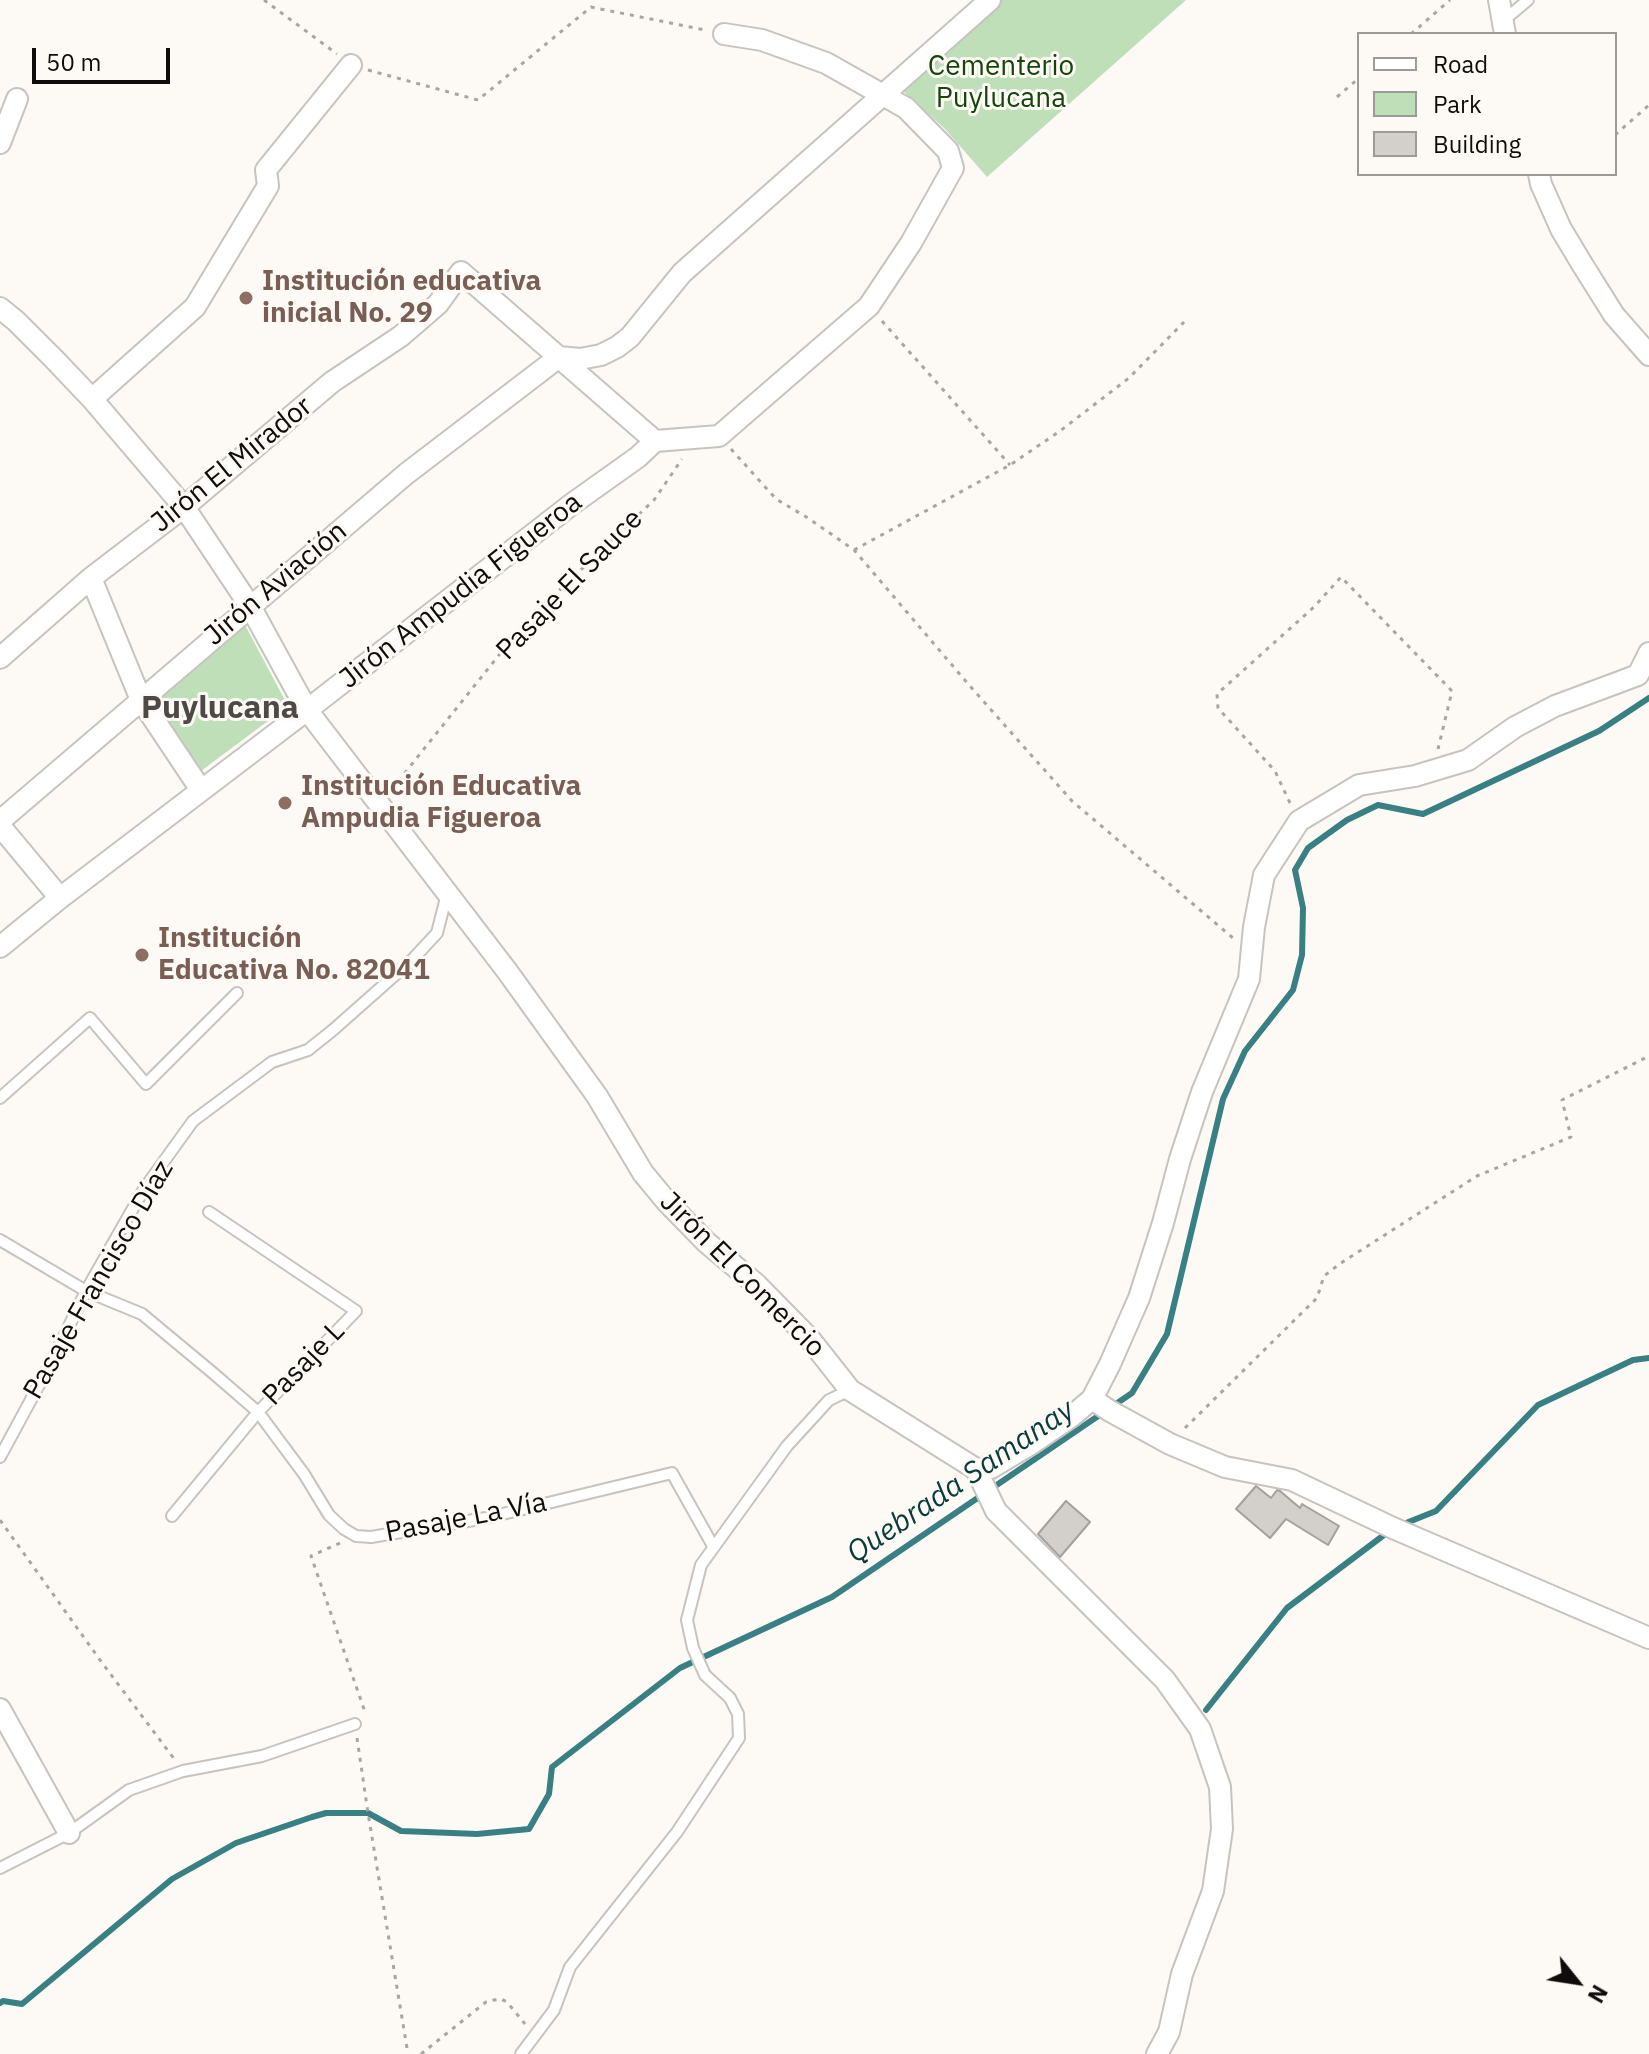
<!DOCTYPE html>
<html>
<head>
<meta charset="utf-8">
<style>
	body { margin:0 }
	#map { position:relative; width:1649px; height:2054px; overflow:hidden; background:#fdfaf5; font-family:"IBM Plex Sans",sans-serif }
	canvas { display:block }
	.legend { position:absolute; left:1357px; top:32px; width:260px; height:144px; box-sizing:border-box; background:#fdfaf5; border:2px solid #9d9b97; margin:0; padding:10px 14px; list-style:none; font-size:24px; color:#0e0d0b }
	.legend li { display:flex; align-items:center; gap:16px; height:40px }
	.legend b { width:40px; border:2px solid #9d9b97 }
	.north { position:absolute; left:1537px; top:1942px; width:80px; height:80px; -webkit-text-stroke:6px #fdfaf5; paint-order:stroke; rotate:120deg; font-size:22px; font-weight:700; line-height:32px; text-align:center; color:#0e0d0b }
	.north::after { content:''; display:block; margin:auto; width:28px; height:36px; background:#0e0d0b; clip-path:polygon(50% 0,100% 100%,50% 72%,0 100%) }
	.scale { position:absolute; left:32px; top:48px; width:138px; height:36px; box-sizing:border-box; border:4px solid #0e0d0b; border-top:0; padding-left:10px; font-size:24px; line-height:28px; white-space:nowrap; color:#0e0d0b; -webkit-text-stroke:6px #fdfaf5; paint-order:stroke }
</style>
</head>
<body>
<div id="map">
<canvas width="1649" height="2054"></canvas>
<ul class="legend">
<li><b style="height:10px;background:#fff"></b>Road</li>
<li><b style="height:22px;background:#bfdfb9"></b>Park</li>
<li><b style="height:22px;background:#d3d0cb"></b>Building</li>
</ul>
<div class="north">N</div>
<div class="scale">50 m</div>
</div>
<script>
const context = document.querySelector('canvas').getContext('2d');
context.lineJoin = 'round';
function fillPath(path, color) { context.fillStyle = color; context.fill(path, 'evenodd'); }
const toPath = rows => new Path2D(rows.map(r => 'M' + r).join(''));
function strokePath(path, color, width, dash) { context.strokeStyle = color; context.lineWidth = width; context.lineCap = dash ? 'butt' : 'round'; context.setLineDash(dash || []); context.stroke(path); }
function drawText(font, color, halo, rows, align = 'center') {
  context.font = font + ' "IBM Plex Sans",sans-serif'; context.lineWidth = 6; context.setLineDash([]); context.textBaseline = 'middle'; context.strokeStyle = halo; context.fillStyle = color; for (const [text, x, y, turn = 0] of rows) {
    context.save(); context.translate(x, y); context.rotate((+turn || 0) * Math.PI / 180); context.textAlign = isNaN(turn) ? turn : align; if (halo) context.strokeText(text, 0, 0); context.fillText(text, 0, 0); context.restore();
  }
}
fillPath(toPath([
	[1001,0,1186,0,987,177,945,129,902,90],
	[244,623,288,706,201,771,154,702]
]), '#bfdfb9');
strokePath(toPath([
	[1401,1525,1436,1511,1538,1405,1633,1360,1649,1358],
	[1206,1710,1287,1608,1388,1532],
	[0,2003,3,2001,22,2004,172,1879,236,1843,312,1817,326,1813,368,1813,401,1831,477,1834,529,1829,549,1794,552,1767,680,1668,832,1597,1132,1393,1167,1334,1223,1099,1245,1051,1293,990,1302,955,1303,908,1295,870,1308,848,1347,820,1378,805,1423,814,1599,731,1649,698]
]), '#388083', 6);
const building = toPath([
	[1256,1486,1271,1498,1277,1490,1280,1491,1300,1508,1302,1504,1339,1526,1328,1545,1286,1519,1270,1538,1236,1509,1256,1486],
	[1066,1501,1090,1522,1060,1557,1038,1534,1066,1501]
]);
fillPath(building, '#d3d0cb');
strokePath(building, '#a4a09c', 2);
const lane = toPath([
	[1503,21,1528,0],
	[0,1098,90,1018,146,1084,237,993],
	[0,1240,86,1291,142,1314,213,1373,258,1412,304,1474,329,1515,344,1529,356,1536,371,1537,486,1518,672,1473,713,1546],
	[0,1457,53,1359,86,1291,144,1189,193,1121,272,1062,308,1050,333,1030,412,960,437,933,447,894],
	[172,1516,258,1412,356,1311,209,1212],
	[0,1868,69,1833,129,1790,183,1771,262,1756,355,1724],
	[521,2054,554,2010,570,1967,677,1832,739,1738,738,1714,730,1698,705,1675,693,1648,687,1620,701,1565,787,1446,829,1400,850,1390]
]);
const street = toPath([
	[1499,0,1505,34],
	[0,143,17,99],
	[1539,174,1541,184,1561,229,1582,264,1614,315,1649,355],
	[0,308,16,321,54,359,92,399,184,507,250,606,307,710,507,971,597,1096,643,1173,667,1202,706,1242,757,1285,809,1338,850,1390,976,1469,996,1511,1165,1680,1200,1729,1220,1787,1222,1829,1213,1891,1182,1974,1169,2032,1157,2054],
	[92,399,195,307,268,186,266,170,351,65],
	[655,441,719,436,869,306,911,243,953,168,948,151,906,108,826,63,762,40,724,34],
	[91,578,141,700,201,790],
	[0,658,91,578,184,507,332,382,401,336,438,304,461,272,655,441],
	[0,821,406,474,559,357,580,359,601,355,617,347,630,337,682,273,990,0],
	[0,826,60,898],
	[0,947,60,898,307,710,572,504,638,457,655,441],
	[1092,1399,1110,1411,1170,1444,1225,1467,1292,1480,1393,1528,1649,1638],
	[976,1469,991,1468,1031,1444,1072,1416,1092,1399,1110,1364,1139,1298,1163,1223,1180,1159,1202,1092,1249,979,1254,927,1264,875,1299,821,1359,785,1415,776,1468,760,1515,727,1555,706,1638,675,1649,653],
	[0,1709,69,1833]
]);
strokePath(lane, '#c7c3bf', 14);
strokePath(street, '#c7c3bf', 24);
strokePath(toPath([
	[264,0,337,54],
	[1411,34,1450,0],
	[368,70,478,100,591,7,705,30],
	[1337,97,1359,78],
	[1615,135,1649,105],
	[882,321,1010,465],
	[731,449,776,499,808,518,854,550,969,685,1072,801,1233,938],
	[854,550,1010,465,1060,431,1129,378,1184,322],
	[392,789,523,625,654,500,682,459],
	[1290,803,1275,771,1218,708,1217,694,1314,607,1341,577,1452,691,1438,749],
	[1185,1428,1317,1298,1324,1276,1341,1263,1477,1176,1571,1137,1562,1100,1649,1056],
	[0,1520,100,1660,175,1760],
	[340,1543,311,1556,365,1712],
	[357,1738,368,1813,408,2054],
	[421,2054,486,2002,494,2000,501,1999,507,2002,525,2024]
]), '#a8a6a2', 3, [4, 6]);
strokePath(lane, '#fff', 10);
strokePath(street, '#fff', 20);
for (const [x, y, r, color] of [
	[246,298,8,"#8d6e63"],
	[285,803,8,"#8d6e63"],
	[142,955,8,"#8d6e63"]
]) { const dot = new Path2D(); dot.arc(x, y, r, 0, 2 * Math.PI); context.fillStyle = color; context.fill(dot); strokePath(dot, '#fdfaf5', 3); }
drawText('28px', '#16450c', '#fdfaf5', [
	["Cementerio",1001,67],
	["Puylucana",1001,99]
]);
drawText('bold 28px', '#785e54', '#fdfaf5', [
	["Institución educativa",262,282],
	["inicial No. 29",262,314],
	["Institución Educativa",301,787],
	["Ampudia Figueroa",301,819],
	["Institución",158,939],
	["Educativa No. 82041",158,971]
], 'left');
drawText('28px', '#0e0d0b', '#fdfaf5', [
	["Jirón El Mirador",232,465,-39],
	["Jirón Aviación",276,584,-40],
	["Pasaje El Sauce",570,585,-46],
	["Jirón Ampudia Figueroa",461,591,-38],
	["Jirón El Comercio",742,1275,45],
	["Pasaje Francisco Díaz",99,1280,-60],
	["Pasaje L",304,1364,-46],
	["Pasaje La Vía",466,1518,-11]
]);
drawText('italic 30px', '#093b3d', '#fdfaf5', [
	["Quebrada Samanay",961,1482,-34]
]);
drawText('bold 32px', '#4d4a46', '#fdfaf5', [
	["Puylucana",220,709]
]);
</script>
</body>
</html>
